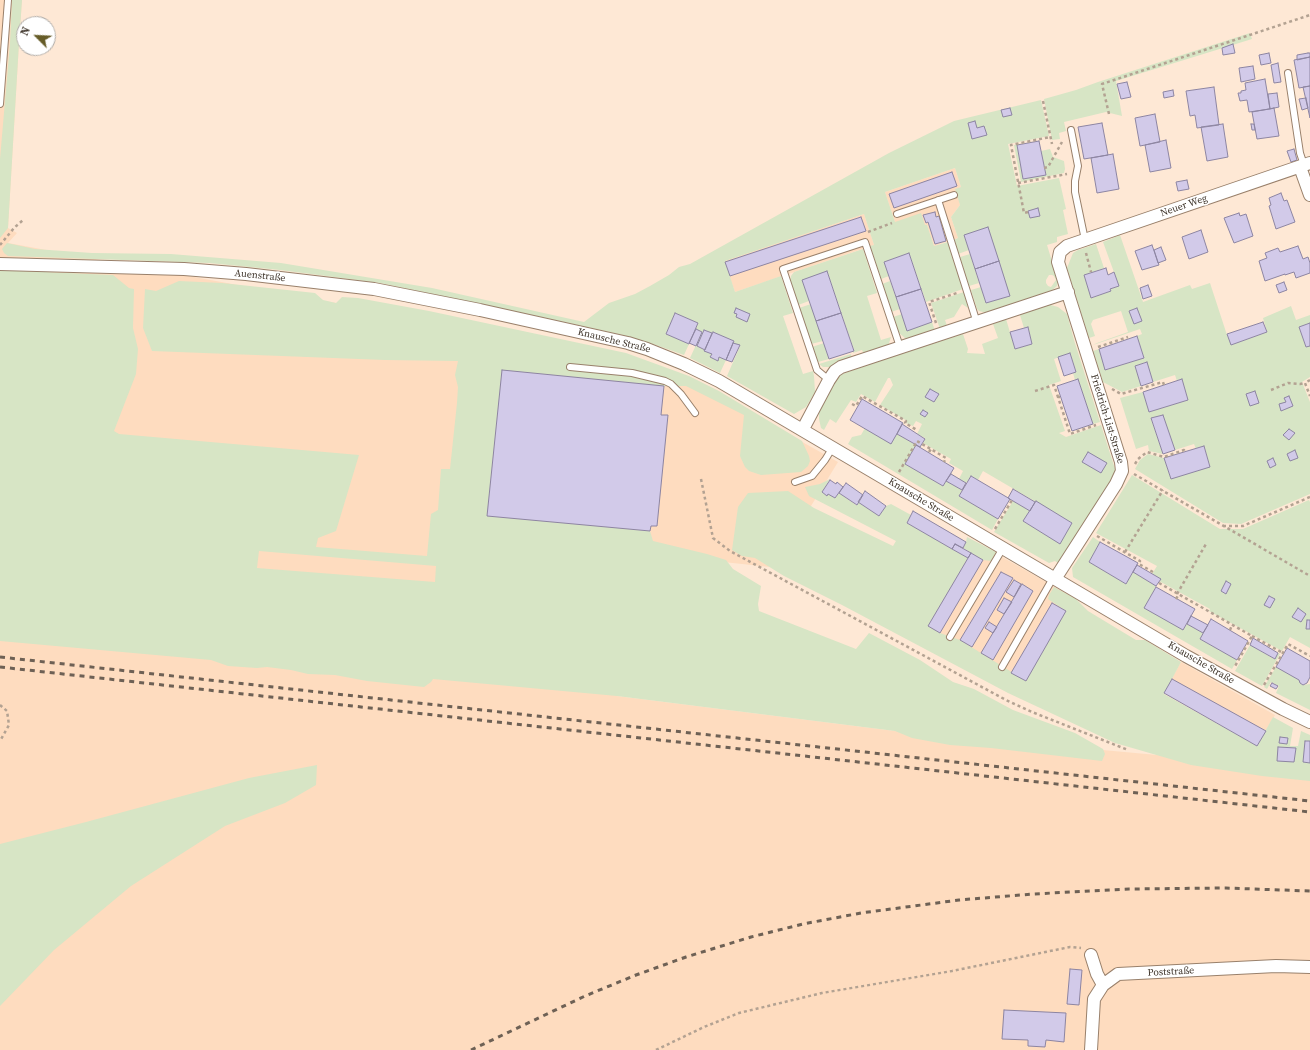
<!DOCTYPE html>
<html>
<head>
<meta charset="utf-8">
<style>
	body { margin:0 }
	#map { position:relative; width:1310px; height:1050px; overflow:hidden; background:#fee8d5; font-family:"Source Serif 4",serif }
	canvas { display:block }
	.north { position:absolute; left:16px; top:16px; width:40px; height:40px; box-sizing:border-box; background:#fff; border:1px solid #b1ada9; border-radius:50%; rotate:294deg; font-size:11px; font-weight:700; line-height:16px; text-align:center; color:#3d3329 }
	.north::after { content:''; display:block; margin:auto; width:14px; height:18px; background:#665c28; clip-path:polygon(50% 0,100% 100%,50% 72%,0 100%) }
</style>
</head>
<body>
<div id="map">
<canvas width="1310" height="1050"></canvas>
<div class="north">N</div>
</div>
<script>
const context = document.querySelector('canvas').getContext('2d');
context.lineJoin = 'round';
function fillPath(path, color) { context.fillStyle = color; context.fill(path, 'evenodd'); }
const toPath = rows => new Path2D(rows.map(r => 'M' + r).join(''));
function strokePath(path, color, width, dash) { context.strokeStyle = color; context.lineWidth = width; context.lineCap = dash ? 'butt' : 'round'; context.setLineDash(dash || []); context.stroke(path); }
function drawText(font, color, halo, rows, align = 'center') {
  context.font = font + ' "Source Serif 4",serif'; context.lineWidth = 3; context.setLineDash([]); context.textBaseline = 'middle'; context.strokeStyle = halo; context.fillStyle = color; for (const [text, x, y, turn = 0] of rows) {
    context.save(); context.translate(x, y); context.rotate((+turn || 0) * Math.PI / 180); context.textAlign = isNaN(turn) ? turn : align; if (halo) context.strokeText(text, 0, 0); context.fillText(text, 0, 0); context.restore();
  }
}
fillPath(toPath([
	[0,0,22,0,19,43,8,228,17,233,8,243,473,328,683,375,838,462,776,563,770,567,462,534,617,696,895,731,1310,769,1310,1050,0,1050],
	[955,168,961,187,956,189,960,205,951,217,958,238,934,246,927,225,895,222,885,192],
	[864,214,874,245,735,292,724,261],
	[974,541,1076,599,1026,686,925,628],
	[1181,662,1275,715,1257,746,1164,693]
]), '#fedcbf');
fillPath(toPath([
	[12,0,22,0,19,43,8,228,0,238,0,159,10,43],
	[1250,33,1252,39,1116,81,1122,116,1106,112,1064,122,1066,131,1059,133,1060,139,1052,140,1044,99,1076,90,1098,82],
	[1041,100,1049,136,1008,144,1017,186,1059,178,1066,209,1063,210,1068,234,1057,237,1057,242,1047,245,1058,281,1057,286,1050,292,987,313,979,311,977,309,971,290,981,287,986,303,1009,296,964,235,969,250,958,254,954,240,958,238,951,217,960,205,955,189,961,187,955,168,885,192,895,222,921,213,925,225,927,225,934,246,948,242,963,289,926,302,909,253,884,262,889,276,881,279,870,246,874,245,864,214,725,261,735,292,781,276,793,313,783,316,803,374,813,371,814,376,815,392,806,407,794,414,727,376,740,346,733,343,734,341,713,332,712,333,704,330,697,346,712,354,710,357,718,360,719,357,726,360,720,373,690,358,702,332,696,329,698,323,675,313,666,334,689,344,684,355,653,344,623,335,537,316,380,283,280,270,209,263,8,256,4,253,2,249,7,243,35,249,92,253,171,254,281,263,432,288,584,322,609,303,635,294,650,286,669,275,679,267,690,264,889,153,954,121],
	[1049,275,1052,275,1054,276,1056,280,1051,287,1048,286,1046,283,1046,280],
	[1014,145,1017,145,1023,179,1046,175,1041,151,1050,149,1053,157,1064,161,1065,169,1064,173,1021,182],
	[1120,235,1143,302,1190,285,1192,289,1210,283,1226,332,1231,345,1267,332,1263,318,1291,306,1296,320,1310,315,1310,323,1299,327,1306,347,1310,346,1310,377,1302,382,1310,402,1310,494,1241,524,1223,523,1135,469,1140,460,1148,454,1164,458,1171,479,1210,466,1204,446,1196,449,1194,444,1175,450,1162,415,1151,419,1163,454,1149,451,1148,445,1136,449,1120,398,1143,392,1149,412,1188,400,1182,379,1177,381,1175,375,1153,382,1146,362,1135,366,1141,386,1122,392,1103,382,1093,351,1099,349,1106,370,1144,358,1137,336,1142,334,1140,329,1093,345,1097,343,1128,332,1121,311,1093,320,1091,324,1095,336,1089,338,1067,268,1073,253,1078,250,1096,244,1104,268,1084,275,1092,298,1111,291,1110,289,1119,286,1103,242],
	[863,249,877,293,867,296,881,340,891,337,888,346,864,354,862,350,853,353,854,350,827,271,809,301,798,305,790,281,791,276,794,272],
	[970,254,979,283,969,286,960,257],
	[0,270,113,275,129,288,134,289,133,328,138,349,136,374,114,431,119,434,359,455,336,531,318,538,316,547,427,556,431,514,438,510,441,469,450,469,457,403,458,387,455,375,458,361,385,360,152,351,143,328,145,289,156,291,179,281,222,283,315,293,323,300,336,303,342,297,358,298,429,311,626,353,689,376,719,391,802,441,809,456,810,461,808,466,801,472,761,475,749,471,745,467,740,456,744,415,686,386,664,386,502,370,487,516,650,531,653,541,707,554,726,560,733,569,761,586,758,604,759,611,856,649,869,633,920,660,953,682,974,689,1013,710,1075,733,1103,749,1105,754,1102,761,991,748,950,745,912,738,895,731,617,696,433,679,431,682,424,687,367,681,335,675,308,674,291,670,267,667,257,668,228,666,211,660,0,641],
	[259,551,436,566,435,582,257,568],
	[890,281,900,309,891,312,882,284],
	[964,292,968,308,962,304,954,317,945,320,947,326,940,329,931,303],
	[811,304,823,341,811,344,799,308],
	[1047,304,1058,307,1067,314,1074,340,1100,422,1093,424,1078,379,1075,380,1073,373,1076,371,1070,353,1054,359,1061,381,1049,385,1065,431,1059,433,1066,437,1101,425,1116,472,1061,559,1058,563,1055,561,1049,563,994,532,1013,501,1030,511,1024,522,1060,543,1072,523,983,471,978,480,971,476,966,483,959,479,963,471,949,463,951,459,923,443,925,438,917,434,922,424,916,421,913,426,906,423,907,421,880,405,893,385,890,378,888,378,875,402,861,394,856,402,851,400,836,423,830,419,824,430,821,428,819,419,819,409,837,376,879,361,963,334,968,349,967,353,985,354,982,344,998,338,993,324,1006,319,1015,349,1032,344,1028,327,1024,328,1020,315],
	[902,314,908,330,932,322,935,331,909,339,905,338,898,332,893,317],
	[824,343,829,359,818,362,812,347],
	[851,354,852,358,830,367,823,367,819,364],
	[865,428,897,434,916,445,905,464,943,486,946,481,962,490,959,496,998,519,992,530,848,444,852,437,861,435],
	[1132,475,1220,529,1243,529,1309,500,1310,502,1310,648,1290,637,1282,651,1209,611,1210,609,1159,581,1160,579,1152,574,1157,566,1096,533],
	[830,479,822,492,827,496,828,494,835,498,839,493,856,505,858,502,879,516,886,506,891,504,911,515,907,523,968,558,928,626,940,633,960,640,1026,681,1066,611,1048,599,1049,595,1054,587,1076,599,1088,611,1136,640,1145,640,1181,662,1164,694,1257,746,1273,717,1293,728,1290,746,1298,746,1301,731,1310,735,1310,781,1262,776,1191,765,1115,743,1008,693,842,605,784,576,755,558,742,556,732,550,738,507,748,493,788,491,814,508,893,546,896,541,809,496,805,487,820,484],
	[967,537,996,552,991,561,983,560,963,548,966,542],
	[1093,537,1100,542,1089,562,1126,584,1133,572,1156,586,1145,608,1183,630,1187,624,1203,633,1200,639,1237,660,1232,669,1073,577,1072,568],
	[1250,645,1274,659,1278,653,1280,654,1262,686,1235,671],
	[1276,667,1299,680,1300,683,1303,685,1310,684,1310,710,1276,693,1279,686,1271,682,1267,689,1264,687],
	[317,765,316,785,285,803,225,826,131,886,54,950,0,1006,0,844,86,822,249,778]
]), '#d7e5c5');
const building = toPath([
	[1233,44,1235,53,1223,55,1222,48,1233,44],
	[1269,53,1271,63,1261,65,1259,55,1269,53],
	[1308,53,1310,53,1310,57,1297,60,1297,55,1308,53],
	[1310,57,1310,86,1299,88,1294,60,1310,57],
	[1278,63,1281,82,1274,83,1271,65,1278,63],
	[1253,66,1255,79,1241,82,1239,68,1253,66],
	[1265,79,1270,109,1249,112,1247,100,1240,101,1238,93,1241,93,1241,91,1246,90,1245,83,1265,79],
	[1127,82,1131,97,1121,99,1117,84,1127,82],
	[1310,86,1310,118,1303,87,1310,86],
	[1214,87,1219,125,1197,128,1195,115,1190,116,1186,91,1214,87],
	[1173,90,1174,96,1164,98,1163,92,1173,90],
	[1277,93,1279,107,1270,109,1268,94,1277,93],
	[1306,98,1308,108,1302,110,1299,99,1306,98],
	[1010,108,1012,115,1003,117,1001,110,1010,108],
	[1274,108,1279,136,1257,139,1252,112,1274,108],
	[1155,114,1160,142,1140,146,1135,118,1155,114],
	[975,121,977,128,984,126,987,135,972,139,968,123,975,121],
	[1102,123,1108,155,1084,159,1078,127,1102,123],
	[1223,124,1228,157,1207,161,1201,127,1223,124],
	[1251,124,1254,124,1255,130,1252,130,1251,124],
	[1166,140,1171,168,1150,172,1145,145,1166,140],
	[1039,141,1046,175,1023,179,1017,145,1039,141],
	[1294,149,1297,160,1291,162,1287,151,1294,149],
	[1113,154,1119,189,1097,193,1091,158,1113,154],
	[952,172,957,186,894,208,889,194,952,172],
	[1187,180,1189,189,1178,191,1176,182,1187,180],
	[1281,193,1284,201,1287,200,1295,222,1276,229,1269,206,1271,205,1269,198,1281,193],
	[1038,208,1040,216,1030,218,1028,211,1038,208],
	[935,212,936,217,939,216,946,241,935,244,928,222,926,223,923,215,935,212],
	[1239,213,1240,216,1246,214,1253,236,1234,243,1224,218,1239,213],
	[861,217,866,231,730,276,725,262,861,217],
	[988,227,999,261,975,269,964,235,988,227],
	[1201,230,1208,252,1189,259,1182,237,1201,230],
	[1152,245,1159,265,1142,270,1135,251,1152,245],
	[1298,246,1303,259,1308,257,1310,263,1310,273,1296,278,1294,272,1285,275,1285,274,1265,281,1259,261,1267,258,1265,253,1278,248,1280,252,1298,246],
	[1161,247,1166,260,1158,263,1154,250,1161,247],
	[909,253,921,289,896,297,884,262,909,253],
	[999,261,1010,296,986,303,975,269,999,261],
	[1106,268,1108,275,1114,272,1119,286,1110,289,1111,291,1091,298,1084,275,1106,268],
	[827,271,841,313,816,321,802,280,827,271],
	[1284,282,1287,290,1279,293,1276,285,1284,282],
	[1148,285,1152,296,1143,299,1140,288,1148,285],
	[921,289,932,322,907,331,896,297,921,289],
	[736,308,750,314,747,322,736,317,737,314,734,313,736,308],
	[1137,308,1142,321,1134,324,1129,311,1137,308],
	[675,313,698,323,689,344,666,334,675,313],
	[841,313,854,351,829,359,816,321,841,313],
	[1263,322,1267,332,1231,345,1227,334,1263,322],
	[1310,323,1310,346,1306,347,1299,327,1310,323],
	[1028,327,1032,344,1015,349,1010,332,1028,327],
	[696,329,702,332,696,346,689,343,696,329],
	[704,330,712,333,705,350,697,346,704,330],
	[713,332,734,341,726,360,719,357,718,361,710,357,712,354,704,351,713,332],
	[1137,336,1144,358,1105,370,1099,349,1137,336],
	[733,343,740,345,732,362,726,360,733,343],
	[1070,353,1076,372,1064,376,1058,357,1070,353],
	[1147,362,1153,382,1141,386,1135,366,1147,362],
	[502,370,664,386,661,415,668,415,657,526,651,526,650,531,487,516,502,370],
	[1078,379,1093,424,1072,431,1057,386,1078,379],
	[1182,379,1188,400,1149,412,1143,392,1182,379],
	[930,389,939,394,934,402,925,397,930,389],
	[1255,391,1259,403,1250,406,1246,394,1255,391],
	[1289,396,1293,406,1281,411,1279,404,1286,402,1284,398,1289,396],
	[862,399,903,423,891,444,850,420,862,399],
	[923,410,928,413,925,417,920,414,923,410],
	[1163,415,1175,450,1163,454,1151,418,1163,415],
	[902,424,925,439,920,447,897,434,902,424],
	[1289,429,1295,433,1289,440,1283,435,1289,429],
	[916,445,954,468,943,486,905,464,916,445],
	[1204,446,1210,467,1171,479,1164,458,1204,446],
	[1295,450,1298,458,1290,461,1287,454,1295,450],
	[1088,452,1107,463,1101,473,1082,462,1088,452],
	[1273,458,1276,465,1270,468,1267,461,1273,458],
	[951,474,966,483,962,490,946,481,951,474],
	[971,476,1010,499,998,519,959,496,971,476],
	[830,480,836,484,837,482,843,487,835,498,828,494,827,496,822,492,830,480],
	[846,483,863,495,857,505,839,493,846,483],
	[1013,489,1035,502,1030,511,1008,498,1013,489],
	[865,491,886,506,879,516,858,502,865,491],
	[1036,501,1072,523,1060,544,1023,521,1036,501],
	[913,511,966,542,963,548,955,544,952,549,907,523,913,511],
	[1100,542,1138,563,1126,584,1089,562,1100,542],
	[955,544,971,553,968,558,952,549,955,544],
	[971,553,983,560,940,633,928,626,971,553],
	[1137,565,1161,579,1156,586,1133,572,1137,565],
	[1001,572,1013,578,972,647,960,640,1001,572],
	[1014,580,1021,584,1014,597,1006,592,1014,580],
	[1226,581,1231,584,1226,594,1221,591,1226,581],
	[1022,584,1033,591,993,660,981,653,1022,584],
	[1156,587,1195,609,1183,630,1144,608,1156,587],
	[1269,596,1275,599,1270,608,1264,605,1269,596],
	[1004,598,1012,602,1004,614,997,610,1004,598],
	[1052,603,1066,611,1026,681,1011,673,1052,603],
	[1298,608,1306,614,1301,622,1292,617,1298,608],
	[1191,616,1208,625,1203,633,1187,624,1191,616],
	[1211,619,1248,641,1237,660,1200,639,1211,619],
	[1307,620,1310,620,1310,629,1306,629,1307,620],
	[989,622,997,627,993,633,985,628,989,622],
	[1253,638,1278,653,1275,659,1250,645,1253,638],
	[1287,648,1310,661,1310,677,1307,683,1303,685,1300,683,1299,680,1276,667,1287,648],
	[1172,679,1266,731,1257,746,1164,693,1172,679],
	[1272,683,1278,686,1276,689,1270,686,1272,683],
	[1280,737,1288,738,1287,744,1279,743,1280,737],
	[1305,741,1310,741,1310,763,1303,762,1305,741],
	[1278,747,1296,748,1294,762,1277,761,1278,747],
	[1070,969,1082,970,1079,1005,1067,1004,1070,969],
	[1004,1010,1066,1013,1064,1042,1046,1040,1045,1047,1028,1046,1028,1040,1002,1039,1004,1010]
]);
fillPath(building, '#d2cae9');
strokePath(building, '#8d85a2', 1);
const service = toPath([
	[1288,73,1300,153,1304,165],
	[0,104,8,0],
	[1071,130,1078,166,1075,181,1075,192,1085,240],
	[938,200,977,323],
	[897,214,954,195],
	[570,367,632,373,665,381,671,384,681,394,695,413],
	[829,380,817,370,783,269,865,242,900,347],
	[795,482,812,476,825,460,833,447],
	[950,637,1003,548],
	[1002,667,1053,578]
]);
const minor = toPath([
	[1300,167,1310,195],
	[0,264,184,269,246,274,374,289,480,310,628,343,647,349,684,364,719,381,1186,656,1283,709,1310,722],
	[803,429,829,380,835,371,841,367,1068,292],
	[1055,579,1116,484,1122,471,1121,462,1058,262,1060,252,1067,246,1310,163],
	[1091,955,1097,974,1103,985],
	[1091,1050,1094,999,1103,985,1118,974,1276,966,1310,967]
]);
strokePath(service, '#99806b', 8);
strokePath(minor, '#99806b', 14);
strokePath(toPath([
	[1043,101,1052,144],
	[1109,114,1102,84,1310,15],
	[1044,168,1048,167,1062,142],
	[1018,183,1067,174],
	[1028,212,1024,213,1011,145,1050,137],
	[868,232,892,223],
	[0,245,14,228,23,220],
	[1086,253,1091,272],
	[936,323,929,302,957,293],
	[1098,347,1128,337],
	[1310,380,1305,383,1310,396],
	[1112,389,1121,394,1163,382,1164,385],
	[1271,390,1288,383,1300,384,1305,383],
	[1035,391,1054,385,1058,397],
	[1060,397,1058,397,1070,434,1096,425],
	[852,404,856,406,862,396,906,421,905,423,917,430],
	[929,452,931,449],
	[1135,464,1138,459,1147,452,1164,457,1184,450,1185,452],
	[899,472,917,441,946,458,944,462],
	[1134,474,1310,576],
	[701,479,713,538,730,551,780,578,1006,700,1032,712,1128,750],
	[1223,526,1243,526,1310,497],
	[995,529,1012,500],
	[1097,536,1140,561,1139,564,1153,572],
	[1125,552,1163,490],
	[1159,583,1252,636,1234,668],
	[1177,594,1206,544],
	[1176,599,1179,594],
	[1230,630,1232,625],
	[1252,636,1283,653],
	[1264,685,1288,644,1310,656],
	[0,705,7,711,9,725,0,741],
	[656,1050,704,1027,739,1013,822,993,952,971,1070,947,1081,948]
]), '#b3a292', 2.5, [3, 3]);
strokePath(service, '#fff', 6);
strokePath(minor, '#fff', 12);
strokePath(toPath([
	[0,657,1310,801],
	[0,667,1310,812],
	[471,1050,585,996,636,975,686,957,751,937,803,924,861,913,959,900,1033,894,1129,889,1226,888,1310,891]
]), '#6e6155', 3, [5, 5]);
drawText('10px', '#3d3329', '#fff', [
	["Neuer Weg",1184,206,-19],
	["Auenstraße",260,276,6],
	["Knausche Straße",614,341,14],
	["Friedrich-List-Straße",1107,419,73],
	["Knausche Straße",921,500,31],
	["Knausche Straße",1201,663,30],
	["Poststraße",1171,972,-3]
]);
</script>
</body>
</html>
